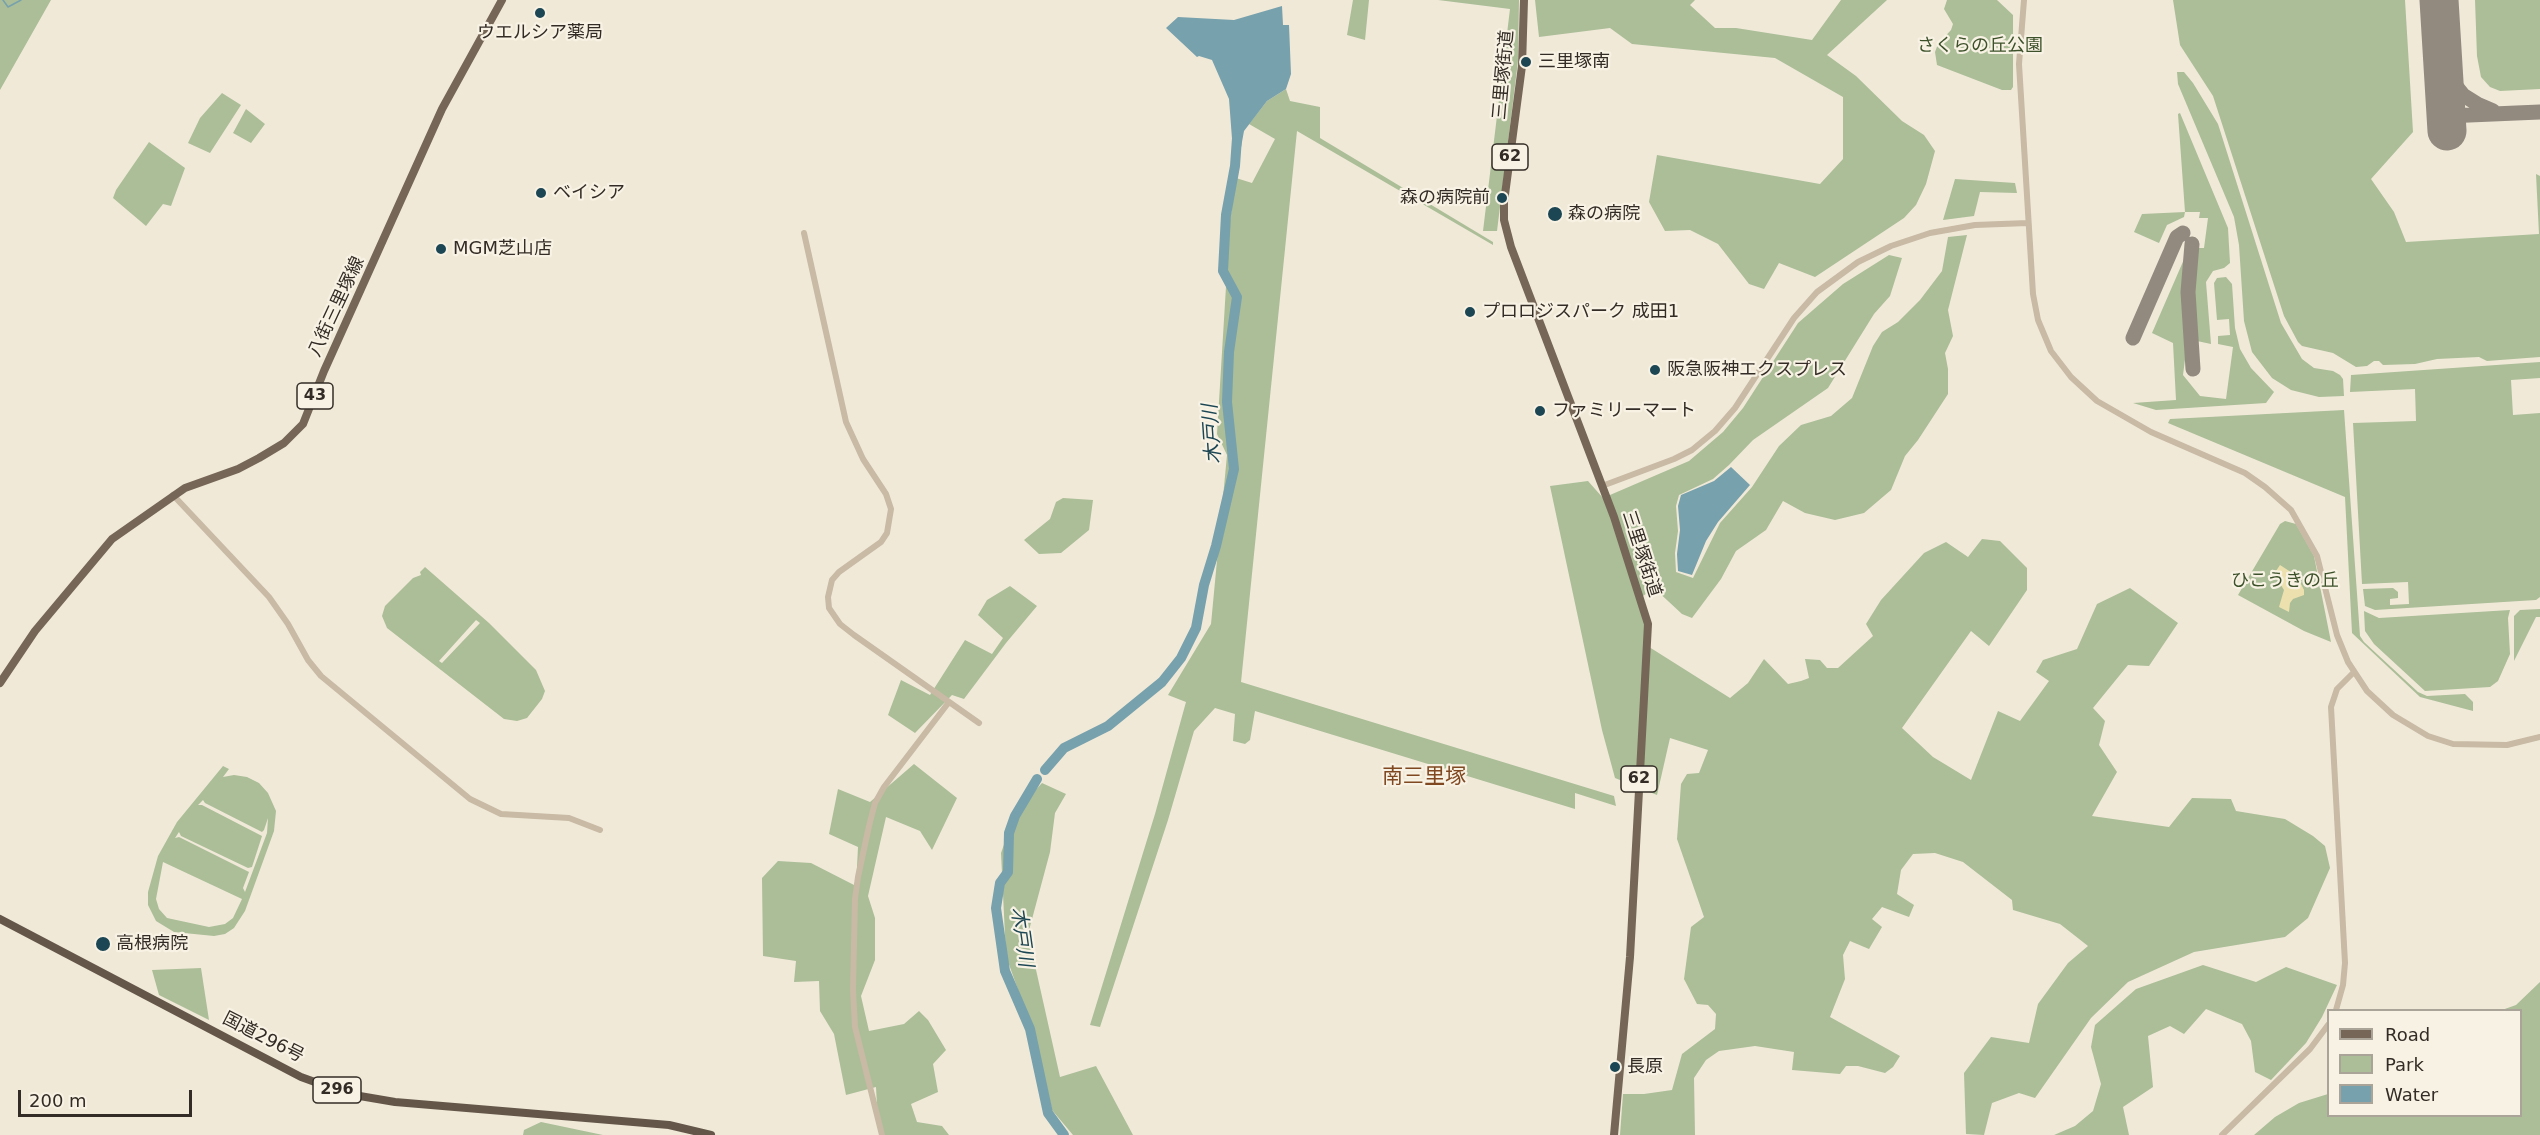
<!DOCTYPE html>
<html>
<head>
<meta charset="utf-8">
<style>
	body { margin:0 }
	#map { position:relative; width:2540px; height:1135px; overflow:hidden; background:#f0e9d8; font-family:"DejaVu Sans",sans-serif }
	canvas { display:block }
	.legend { position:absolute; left:2327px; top:1009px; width:195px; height:108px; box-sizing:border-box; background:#f8f2e4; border:2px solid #a9a398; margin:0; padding:8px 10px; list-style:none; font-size:18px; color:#332c26 }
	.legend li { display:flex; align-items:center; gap:12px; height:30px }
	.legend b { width:30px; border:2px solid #a9a398 }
	.scale { position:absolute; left:18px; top:1090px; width:174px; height:27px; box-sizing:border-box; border:3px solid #332c26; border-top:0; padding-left:8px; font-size:18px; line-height:21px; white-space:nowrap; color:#332c26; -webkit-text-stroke:4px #f8f2e4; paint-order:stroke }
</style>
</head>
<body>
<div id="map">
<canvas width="2540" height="1135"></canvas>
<ul class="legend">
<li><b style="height:8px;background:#756657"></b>Road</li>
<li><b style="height:16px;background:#abbe98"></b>Park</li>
<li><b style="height:16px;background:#77a1ac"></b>Water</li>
</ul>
<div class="scale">200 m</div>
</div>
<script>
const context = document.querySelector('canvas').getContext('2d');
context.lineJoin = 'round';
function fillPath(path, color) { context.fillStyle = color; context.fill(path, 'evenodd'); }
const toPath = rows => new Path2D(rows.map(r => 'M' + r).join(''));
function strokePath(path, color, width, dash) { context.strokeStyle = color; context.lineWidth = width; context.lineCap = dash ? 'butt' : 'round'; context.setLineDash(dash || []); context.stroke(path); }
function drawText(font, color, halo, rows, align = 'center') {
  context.font = font + ' "DejaVu Sans","Noto Sans JP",sans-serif'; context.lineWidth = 4.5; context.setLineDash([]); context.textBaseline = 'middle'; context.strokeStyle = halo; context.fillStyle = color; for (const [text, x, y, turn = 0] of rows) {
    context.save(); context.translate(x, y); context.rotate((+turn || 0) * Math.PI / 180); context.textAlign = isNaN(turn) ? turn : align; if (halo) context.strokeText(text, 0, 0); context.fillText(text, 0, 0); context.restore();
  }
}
fillPath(toPath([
	[0,0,51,0,0,90],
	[1353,0,1369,0,1365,40,1347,35],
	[1438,0,1519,0,1518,61,1497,231,1483,231,1510,9],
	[1535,0,1695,0,1690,5,1715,28,1736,28,1812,40,1841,0,1887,0,1827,55,1856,76,1902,121,1924,135,1935,151,1926,184,1916,205,1904,218,1815,277,1779,263,1764,289,1749,284,1718,244,1690,230,1665,231,1649,202,1657,155,1820,184,1843,159,1843,97,1775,58,1632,44,1610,28,1539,37],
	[1947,0,1997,0,2013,15,2013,87,2011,90,2002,90,1937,65,1935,52,1938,44,1951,30,1953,24,1944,9],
	[2173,0,2405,0,2413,132,2371,179,2394,212,2406,242,2539,234,2536,174,2540,176,2540,357,2487,361,2479,357,2437,359,2415,364,2383,365,2379,361,2374,361,2367,366,2356,367,2333,353,2302,346,2298,342,2284,316,2213,96,2180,45],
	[2475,0,2540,0,2540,89,2500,91,2490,87,2481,77,2477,56],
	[2177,72,2184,72,2193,83,2218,124,2281,323,2302,359,2314,368,2333,371,2340,375,2343,379,2344,396,2319,397,2291,390,2272,378,2252,352,2244,321,2239,245,2234,217,2178,84],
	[1286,89,1290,101,1320,107,1320,138,1493,242,1493,245,1297,131,1241,682,1614,796,1616,806,1575,793,1575,809,1255,711,1250,740,1245,744,1233,741,1235,714,1215,708,1194,731,1168,820,1100,1027,1090,1025,1155,814,1186,702,1168,695,1211,624,1227,455,1217,434,1230,221,1236,178,1252,183,1275,139,1249,124,1267,101],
	[222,93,241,105,210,153,188,143,200,118],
	[246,109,265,124,251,143,233,133],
	[2180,113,2228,228,2230,263,2224,268,2213,271,2206,282,2211,344,2197,341,2194,293,2198,248,2204,248,2208,218,2199,218,2200,212,2185,212,2184,217,2167,225,2159,243,2134,232,2142,214,2185,212,2178,114],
	[149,142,185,168,171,206,163,204,146,226,113,198,116,190],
	[1955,179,2015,183,2017,193,1980,192,1974,216,1943,220],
	[1967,235,1948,310,1953,336,1945,353,1948,369,1948,394,1918,440,1905,456,1891,490,1864,513,1835,520,1805,513,1783,501,1766,530,1736,551,1721,579,1692,618,1682,614,1654,588,1643,596,1646,645,1730,698,1748,683,1764,659,1788,684,1801,681,1809,678,1805,659,1820,660,1827,668,1838,668,1873,636,1866,624,1881,600,1924,553,1946,542,1968,557,1982,539,2000,541,2027,568,2027,590,1989,646,1971,631,1902,728,1933,757,1971,780,1998,711,2020,721,2049,681,2036,672,2043,660,2077,649,2097,604,2130,588,2178,623,2149,666,2128,665,2093,708,2105,721,2099,745,2117,772,2092,816,2169,827,2192,798,2231,799,2236,811,2285,819,2313,836,2325,846,2330,868,2308,918,2285,937,2194,952,2128,982,2091,1018,2035,1098,2019,1093,1992,1103,1984,1135,1966,1134,1964,1073,1991,1037,2029,1043,2038,1004,2068,963,2088,946,2060,924,2013,910,2012,900,1963,862,1935,853,1913,854,1901,870,1897,894,1914,905,1909,917,1882,907,1872,919,1882,927,1869,949,1850,941,1843,955,1845,979,1830,1017,1900,1056,1893,1067,1885,1073,1858,1066,1846,1066,1840,1074,1792,1070,1794,1052,1755,1046,1719,1051,1706,1060,1694,1078,1695,1135,1620,1135,1623,1094,1644,1094,1672,1090,1682,1054,1715,1029,1716,1014,1708,1005,1697,1004,1684,979,1691,927,1704,917,1677,839,1681,784,1687,774,1699,773,1708,750,1670,738,1657,795,1615,778,1602,730,1550,486,1588,481,1603,498,1689,461,1723,432,1743,408,1798,323,1843,284,1889,255,1902,258,1890,296,1874,314,1828,388,1753,440,1729,465,1713,479,1679,495,1676,506,1678,531,1675,553,1676,572,1693,578,1720,523,1752,487,1779,446,1801,425,1831,416,1852,398,1873,346,1882,332,1898,322,1920,300,1942,271,1948,237],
	[2185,257,2182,289,2186,352,2183,375,2200,396,2226,399,2233,347,2218,344,2218,336,2230,335,2229,319,2217,320,2214,283,2217,278,2226,277,2232,284,2235,328,2240,349,2251,368,2274,392,2266,403,2156,410,2133,403,2176,400,2173,343,2152,333],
	[2540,362,2540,378,2511,380,2513,415,2540,413,2540,597,2536,600,2375,610,2365,606,2363,589,2393,588,2398,592,2398,598,2390,599,2390,605,2409,604,2408,582,2362,584,2353,423,2416,421,2415,389,2350,392,2351,375],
	[2344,410,2360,636,2364,642,2418,692,2427,696,2465,694,2473,702,2473,711,2420,697,2352,633,2345,497,2168,423,2170,419],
	[1063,498,1093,500,1089,530,1061,553,1039,554,1024,540,1050,519,1056,502],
	[2285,521,2296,524,2314,556,2331,642,2304,631,2238,595,2280,524],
	[425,567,489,623,536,670,545,691,542,699,527,718,517,721,504,719,387,628,382,616,385,606,413,578,421,575,420,572],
	[476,620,480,623,442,663,439,661],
	[1010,586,1037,606,1006,643,964,699,952,695,915,733,888,715,901,680,930,695,965,640,992,654,1003,638,978,615,987,600],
	[2540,609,2540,617,2536,617,2514,661,2514,616,2520,610],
	[2510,610,2508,618,2510,654,2498,681,2490,687,2425,691,2374,644,2365,631,2364,611,2379,618],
	[914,764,957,798,932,850,920,831,886,817,868,896,875,918,875,960,861,996,869,1031,904,1024,919,1011,928,1020,946,1050,933,1064,938,1092,911,1104,917,1122,942,1126,949,1135,882,1135,878,1123,876,1087,846,1095,834,1034,820,1011,819,981,794,982,796,961,763,956,762,878,778,861,811,863,856,886,858,847,829,834,838,789,870,802],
	[223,766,229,769,223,777,234,775,247,777,259,783,268,793,276,811,274,831,245,911,234,928,225,934,214,936,174,932,156,921,148,905,148,892,158,856,177,822],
	[203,800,205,803,262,832,264,830,268,818,267,833,245,892,243,888,249,872,179,837,175,838,179,832,181,836,248,868,252,867,262,836,202,805,198,805],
	[163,862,242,899,233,918,225,924,209,927,167,918,159,909,156,899],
	[1042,783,1066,794,1055,813,1050,852,1028,934,1060,1077,1096,1066,1133,1135,1073,1135,1052,1110,1037,1043,1006,956,1001,853,1016,811],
	[2203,965,2256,982,2286,967,2337,985,2322,1017,2306,1043,2271,1080,2255,1072,2251,1041,2242,1024,2206,1009,2184,1034,2170,1026,2148,1036,2153,1087,2123,1107,2129,1135,2054,1135,2075,1126,2093,1111,2101,1084,2091,1047,2095,1025,2136,989],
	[201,968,209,1020,159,995,152,970],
	[2540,982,2540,1135,2254,1135,2275,1117,2299,1103,2328,1094,2328,1116,2520,1116,2520,1010,2502,1010,2516,1005],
	[541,1122,603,1135,523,1135,524,1130]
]), '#abbe98');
fillPath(toPath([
	[2280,565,2297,576,2304,590,2304,595,2293,599,2290,603,2289,612,2279,607,2284,590,2274,574]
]), '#ece1ae');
fillPath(toPath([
	[1282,6,1283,25,1289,25,1291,74,1286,89,1267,101,1244,131,1240,153,1233,152,1229,99,1212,60,1199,56,1197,57,1166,28,1178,17,1234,20],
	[1731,467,1750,485,1718,522,1706,541,1692,575,1678,571,1677,554,1680,530,1678,506,1681,495,1714,481]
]), '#77a1ac');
strokePath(toPath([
	[3,0,8,7,21,0]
]), '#77a1ac', 1.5);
strokePath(toPath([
	[1045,770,1064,748,1108,726,1162,682,1181,658,1196,628,1204,585,1216,546,1234,469,1227,402,1229,352,1237,297,1223,271,1226,215,1235,166,1237,138],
	[1037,779,1015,816,1009,833,1008,872,1000,883,996,908,1005,971,1030,1029,1048,1113,1064,1135]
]), '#77a1ac', 10);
strokePath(toPath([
	[2443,63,2451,80,2463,95,2479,105,2493,111],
	[2446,116,2540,112],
	[2192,244,2188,292,2193,369],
	[2133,338,2177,237,2183,233]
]), '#928a7f', 15);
strokePath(toPath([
	[2439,0,2447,131]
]), '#928a7f', 39);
strokePath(toPath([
	[2024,0,2019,64,2033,294,2038,320,2051,351,2071,377,2097,401,2151,432,2245,473,2265,487,2291,510,2317,556,2337,635,2348,662,2367,691,2393,715,2428,736,2453,744,2507,745,2540,737],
	[804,233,846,422,863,459,886,494,891,509,887,533,881,542,839,572,832,580,828,597,829,608,840,624,854,635,979,723],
	[1602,486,1674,459,1692,450,1715,431,1735,408,1794,318,1817,292,1858,262,1891,246,1930,233,1975,225,2028,223],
	[173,495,269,597,288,624,308,660,321,676,470,799,501,814,569,818,600,830],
	[2336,1010,2343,985,2345,963,2331,707,2337,689,2354,672],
	[882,1135,855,1027,853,990,855,899,858,877,869,826,875,803,884,787,949,702],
	[2222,1135,2310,1049,2328,1025]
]), '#c8baa4', 6);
strokePath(toPath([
	[1524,0,1522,66,1504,202,1504,220,1511,247,1614,517,1648,624,1630,957,1614,1135],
	[0,683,35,631,112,539,185,488,238,469,259,458,284,443,303,424,324,371,442,109,502,0]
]), '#756657', 8);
strokePath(toPath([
	[0,919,301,1077,348,1094,395,1102,669,1125,711,1135]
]), '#64574a', 8);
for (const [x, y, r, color] of [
	[540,13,6,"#1c4653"],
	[1526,62,6,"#1c4653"],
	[541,193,6,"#1c4653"],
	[1502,198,6,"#1c4653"],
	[1555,214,8,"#1c4653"],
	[441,249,6,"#1c4653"],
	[1470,312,6,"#1c4653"],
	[1655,370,6,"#1c4653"],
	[1540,411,6,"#1c4653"],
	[103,944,8,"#1c4653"],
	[1615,1067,6,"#1c4653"]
]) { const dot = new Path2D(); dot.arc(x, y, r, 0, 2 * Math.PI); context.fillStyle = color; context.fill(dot); strokePath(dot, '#f8f2e4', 2); }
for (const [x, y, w] of [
	[1510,157,36],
	[315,396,36],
	[1639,779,36],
	[337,1090,48]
]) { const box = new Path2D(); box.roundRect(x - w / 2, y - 13, w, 26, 4.5); context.fillStyle = '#f8f2e4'; context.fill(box); strokePath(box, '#332c26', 1.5); }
drawText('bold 16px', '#332c26', null, [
	["62",1510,157],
	["43",315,396],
	["62",1639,779],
	["296",337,1090]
]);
drawText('18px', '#332c26', '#f8f2e4', [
	["ウエルシア薬局",540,33,"center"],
	["三里塚南",1538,62],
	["ベイシア",553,193],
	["森の病院前",1490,198,"right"],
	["森の病院",1568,214],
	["MGM芝山店",453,249],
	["プロロジスパーク 成田1",1482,312],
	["阪急阪神エクスプレス",1667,370],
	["ファミリーマート",1552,411],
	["高根病院",116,944],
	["長原",1627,1067]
], 'left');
drawText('18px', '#3c512a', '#f8f2e4', [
	["さくらの丘公園",1980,46],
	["ひこうきの丘",2285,581]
]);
drawText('18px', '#332c26', '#f8f2e4', [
	["三里塚街道",1504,75,-85],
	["八街三里塚線",337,307,-65],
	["三里塚街道",1641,554,72],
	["国道296号",263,1038,27]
]);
drawText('italic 20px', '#1c4653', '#f8f2e4', [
	["木戸川",1213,434,-94],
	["木戸川",1021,937,82]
]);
drawText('21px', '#804821', '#f8f2e4', [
	["南三里塚",1424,778]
]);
</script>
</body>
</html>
